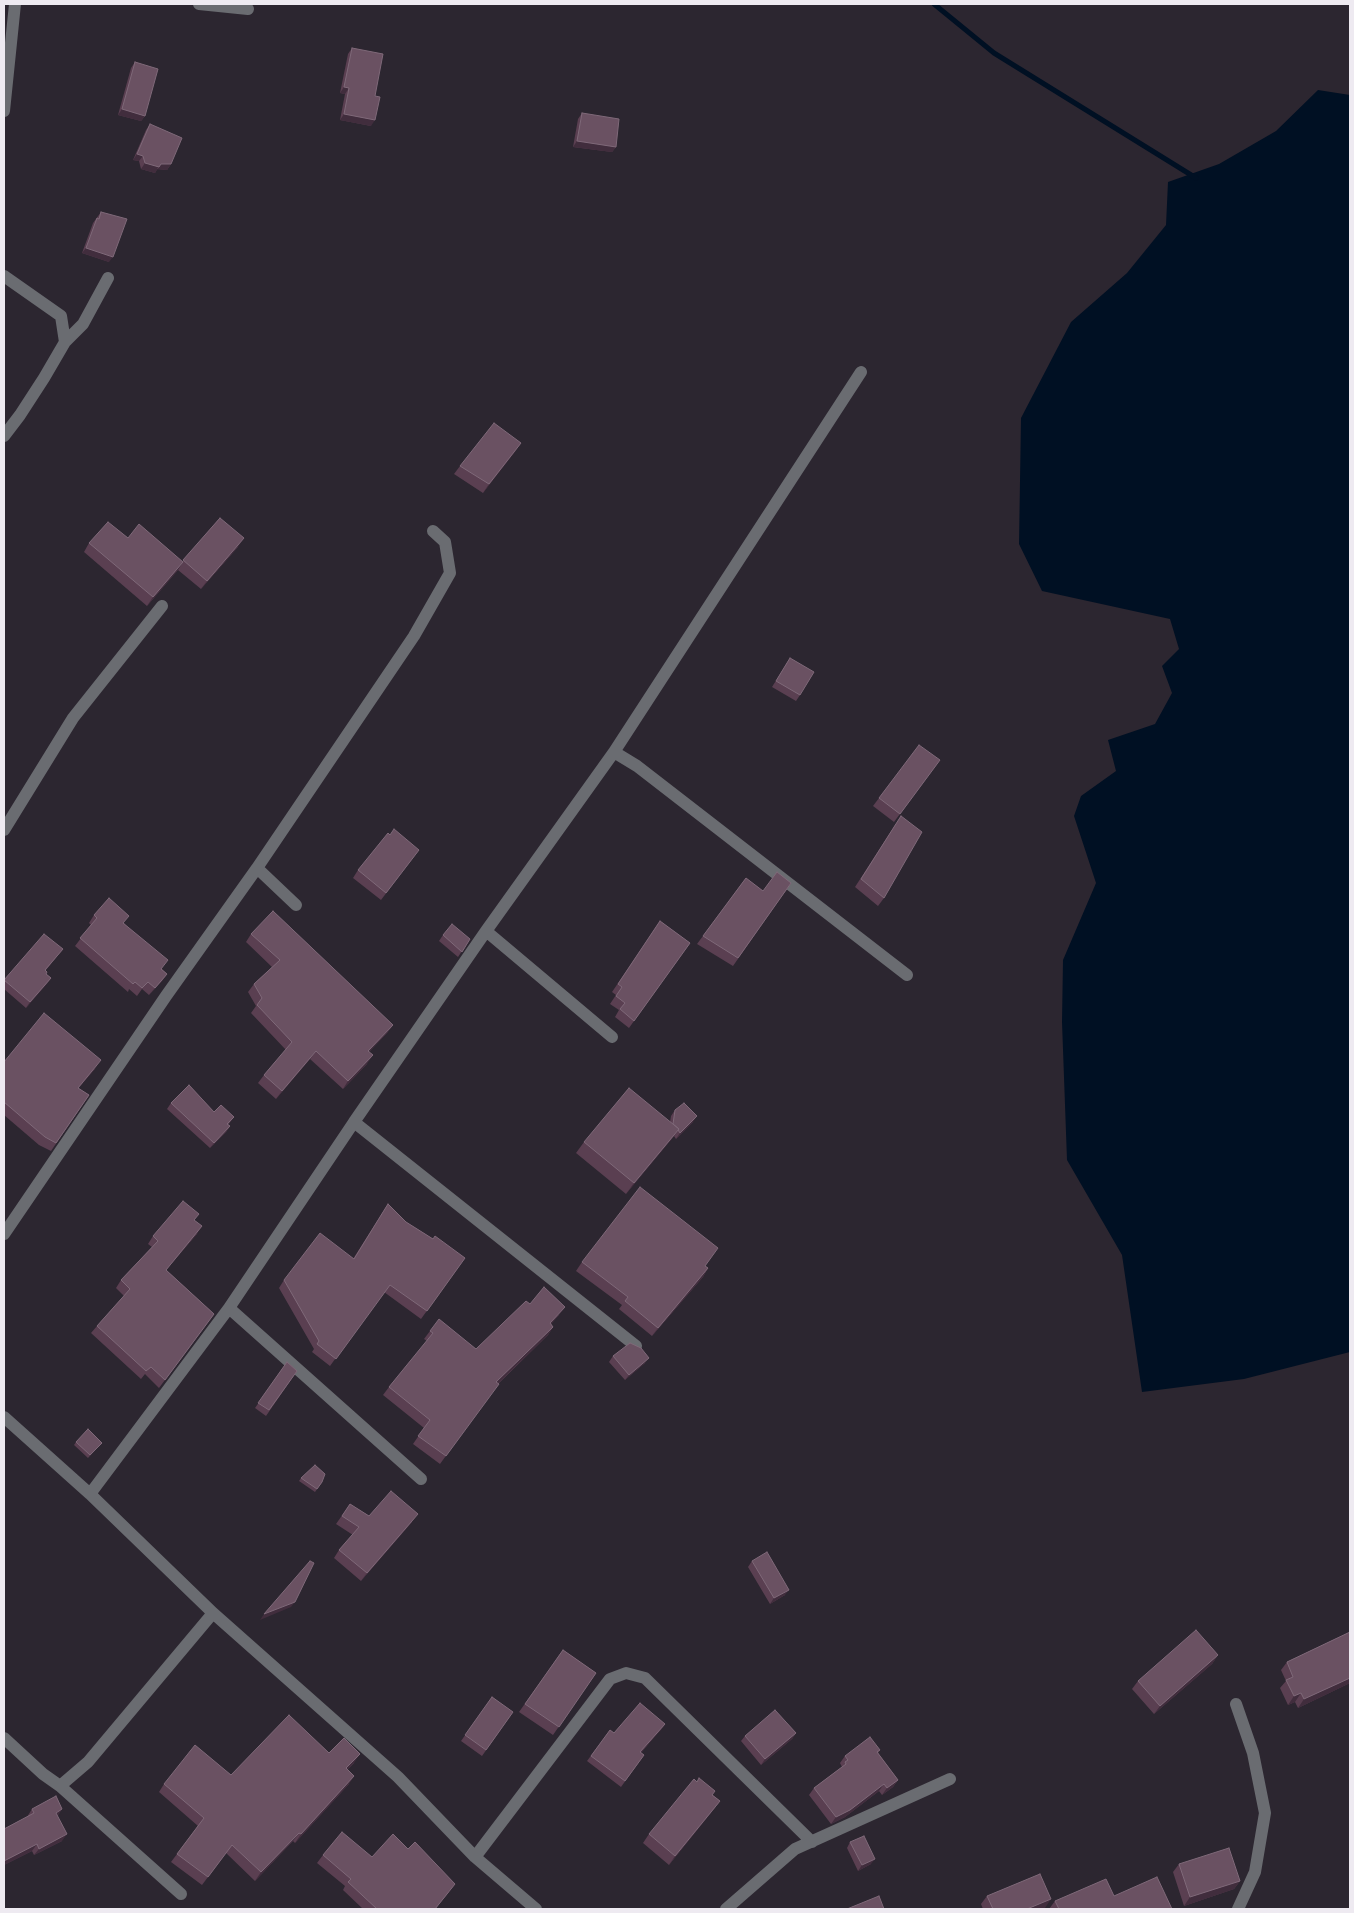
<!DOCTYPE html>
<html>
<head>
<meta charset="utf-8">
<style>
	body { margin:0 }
	#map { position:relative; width:1354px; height:1913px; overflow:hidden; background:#2c2630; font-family:Signika,sans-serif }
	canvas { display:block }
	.frame { position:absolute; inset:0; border:5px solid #eeeaf1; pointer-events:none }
</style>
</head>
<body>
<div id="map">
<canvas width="1354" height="1913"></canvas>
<div class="frame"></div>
</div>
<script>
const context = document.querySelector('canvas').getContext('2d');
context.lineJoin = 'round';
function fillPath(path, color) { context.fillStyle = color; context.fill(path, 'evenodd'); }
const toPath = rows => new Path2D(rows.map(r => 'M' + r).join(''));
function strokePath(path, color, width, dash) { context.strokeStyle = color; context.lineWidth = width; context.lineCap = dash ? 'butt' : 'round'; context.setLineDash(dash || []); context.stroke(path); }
fillPath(toPath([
	[1318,90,1350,95,1350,1352,1244,1379,1142,1392,1122,1255,1067,1160,1062,1022,1063,960,1096,883,1074,816,1081,796,1116,771,1108,740,1155,724,1172,693,1162,666,1179,649,1170,619,1042,591,1019,544,1021,418,1071,322,1127,273,1166,225,1168,182,1219,164,1276,131]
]), '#001023');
strokePath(toPath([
	[934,4,994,53,1196,178]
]), '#001023', 5);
strokePath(toPath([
	[199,4,248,9],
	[4,111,15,4],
	[4,276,61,316,65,342],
	[4,436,20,415,44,378,65,342,83,324,108,278],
	[614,752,861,372],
	[4,830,73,718,162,606],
	[257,868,414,636,450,573,445,542,433,531],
	[486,931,612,1037],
	[354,1122,486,931,614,752,637,766,907,975],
	[4,1234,166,996,257,868,296,905],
	[229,1308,421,1479],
	[4,1417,90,1494,213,1613,398,1777,475,1857,536,1909],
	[90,1494,229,1308,354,1122,636,1346],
	[1236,1704,1253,1753,1265,1813,1255,1872,1238,1909],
	[4,1738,43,1774,60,1786,88,1762,213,1613],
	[60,1786,181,1894],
	[475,1857,610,1679,626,1673,645,1678,812,1842],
	[726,1909,795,1849,950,1779]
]), '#6a6c71', 12);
fillPath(toPath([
	[352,48,375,96,371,126,340,120,345,94,340,93,348,54],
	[135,62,145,116,141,121,118,115,131,68],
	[582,113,616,147,612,152,573,147,578,119],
	[150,124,171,164,167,170,157,169,155,173,141,169,139,161,133,160,146,130],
	[101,212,109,262,82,253,93,223],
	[521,443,483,493,454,474,460,466],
	[220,518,238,547,201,589,178,570,147,606,84,552,89,543,128,538,183,561],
	[790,658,800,695,796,701,772,687],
	[940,760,894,822,873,806,879,798],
	[901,816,884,898,878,906,855,887],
	[419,850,381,900,353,878,358,870],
	[746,878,763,891,791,883,733,966,697,944],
	[94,915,124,923,162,969,167,974,162,981,149,995,142,989,137,996,129,989,128,992,75,946,91,925,89,923],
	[660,921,690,943,629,1028,615,1017,619,1010,610,1004,616,995,612,992],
	[251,934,393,1025,387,1033,369,1052,367,1064,343,1089,310,1059,276,1099,258,1083,264,1075,286,1050,251,1013,256,1006,248,992,254,984,272,967,246,942],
	[443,935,470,939,458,957,439,941],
	[63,949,46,970,46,974,51,978,26,1008,4,989,4,980],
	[4,1062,95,1069,78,1088,89,1095,51,1151,39,1145,4,1115],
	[171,1103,214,1112,234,1117,228,1125,230,1126,226,1132,210,1148,167,1109],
	[675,1110,693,1122,676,1139,674,1136,626,1194,576,1153,584,1142,670,1122,671,1116],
	[388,1204,406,1222,433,1239,465,1258,421,1319,384,1292,330,1366,312,1352,314,1349,279,1288,284,1280,353,1259],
	[195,1220,197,1234,166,1270,214,1314,159,1388,145,1374,141,1379,91,1333,97,1326,124,1296,116,1288,121,1280,152,1247,148,1244,153,1236],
	[582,1262,705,1266,708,1268,703,1277,652,1336,619,1309,622,1305,576,1271],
	[530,1304,559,1315,551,1324,553,1327,548,1335,498,1384,440,1464,413,1444,424,1428,383,1395,389,1387,427,1341,424,1339,430,1331,476,1349],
	[613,1356,645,1363,625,1380,609,1362],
	[287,1362,297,1371,266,1416,255,1408],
	[76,1442,100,1445,88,1458,74,1445],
	[301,1478,322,1482,315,1492,299,1481],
	[350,1504,369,1516,412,1522,361,1581,334,1558,339,1550,353,1535,336,1524],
	[752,1561,785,1595,770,1604,748,1567],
	[1350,1632,1350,1683,1298,1708,1295,1702,1288,1705,1280,1688,1286,1681,1281,1670,1287,1662],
	[563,1650,596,1673,553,1735,519,1712],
	[1218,1655,1212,1664,1154,1714,1132,1689,1138,1681],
	[492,1697,513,1712,482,1756,461,1741],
	[665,1724,641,1753,644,1755,621,1787,587,1761,610,1730,614,1733],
	[796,1733,792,1739,761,1765,741,1741,745,1736],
	[880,1750,878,1753,898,1780,893,1787,882,1795,879,1791,845,1817,831,1824,809,1795,814,1788,842,1767,840,1763,845,1756],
	[329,1753,354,1763,347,1770,349,1784,295,1843,293,1841,255,1881,226,1853,202,1885,171,1862,198,1826,159,1792,164,1784,231,1775],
	[713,1795,720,1801,714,1809,669,1865,643,1843,649,1834],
	[32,1809,57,1816,62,1841,34,1855,32,1851,4,1865,4,1829,27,1817],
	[850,1842,871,1864,858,1871,847,1848],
	[323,1855,372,1857,449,1892,435,1909,363,1909,343,1890,345,1886,317,1863],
	[1179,1864,1240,1881,1234,1889,1184,1906,1173,1872],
	[987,1896,1045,1908,1041,1909,983,1909,981,1904],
	[1114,1896,1172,1909,1049,1909,1055,1901]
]), '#5a3f51');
fillPath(toPath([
	[344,87,349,88,345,94,340,93],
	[122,109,145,116,141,121,118,115],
	[344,114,375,120,371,126,340,120],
	[577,141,616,147,612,152,573,147],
	[137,154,143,156,139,161,133,160],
	[145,163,159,167,155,173,141,169],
	[161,164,171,164,167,170,157,169],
	[86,248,113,257,109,262,82,253],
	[521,443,515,452,483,493,489,484],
	[244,538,238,547,201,589,207,581],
	[183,562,178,570,147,606,153,597],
	[167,974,162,981,149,995],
	[51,978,47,984,26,1008,30,1002],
	[393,1025,387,1033,362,1059,368,1051],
	[316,1051,310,1059,276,1099,282,1091],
	[373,1055,367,1064,343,1089,348,1081],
	[101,1060,95,1069,72,1096,78,1088],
	[697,1116,693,1122,676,1139,680,1133],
	[230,1126,226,1132,210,1148,214,1143],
	[679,1129,671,1140,626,1194,634,1183],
	[202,1226,197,1234,160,1277,166,1270],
	[708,1268,703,1277,652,1336,658,1328],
	[565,1307,559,1315,544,1331,550,1323],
	[553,1327,548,1335,490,1391,496,1382],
	[649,1358,645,1363,625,1380,629,1375],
	[418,1514,412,1522,361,1581,367,1573],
	[789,1590,785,1595,770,1604,774,1598],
	[295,1602,291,1607,260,1620,264,1614],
	[1218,1655,1212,1664,1154,1714,1160,1706],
	[1350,1678,1350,1683,1298,1708,1304,1699],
	[1301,1693,1295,1702,1288,1705,1294,1696],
	[665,1724,661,1730,636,1758,640,1752],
	[796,1733,792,1739,761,1765,765,1759],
	[360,1754,354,1763,340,1777,346,1768],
	[354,1776,349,1784,295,1843,301,1834],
	[898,1780,893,1787,882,1795,887,1788],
	[884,1784,879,1791,845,1817,831,1824,836,1817],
	[720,1801,714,1809,669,1865,675,1856],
	[62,1809,58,1816,56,1813],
	[299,1833,293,1841,255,1881,261,1872],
	[67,1834,62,1841,34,1855,39,1849],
	[37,1844,32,1851,4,1865,4,1861],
	[875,1859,871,1864,858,1871,862,1865],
	[1240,1881,1234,1889,1184,1906,1190,1897],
	[1051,1899,1045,1908,1041,1909,1027,1909]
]), '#412d3d');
const building = toPath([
	[352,48,383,54,375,96,380,97,375,120,344,114,349,88,344,87,352,48],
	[135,62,158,69,145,116,122,109,135,62],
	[582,113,619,119,616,147,577,141,582,113],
	[150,124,182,138,171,164,161,164,159,167,145,163,143,156,137,154,150,124],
	[101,212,127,219,113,257,86,248,97,218,99,219,101,212],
	[494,423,521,443,489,484,460,466,494,423],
	[220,518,244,538,207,581,183,560,220,518],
	[108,522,128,538,139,524,183,562,153,597,89,543,108,522],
	[790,658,814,672,800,695,776,681,790,658],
	[919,745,940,760,900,814,879,798,919,745],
	[901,816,922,832,884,898,861,879,901,816],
	[394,829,419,850,386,893,358,870,388,833,390,835,394,829],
	[777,872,791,883,738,958,703,936,746,878,763,891,777,872],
	[109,898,129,916,123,923,168,960,161,969,167,974,155,988,148,982,142,988,135,982,133,984,80,938,97,918,94,915,109,898],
	[273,911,393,1025,368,1051,373,1055,348,1081,316,1051,282,1091,264,1075,292,1042,257,1005,262,998,254,984,280,960,251,934,273,911],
	[660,921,690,943,634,1021,620,1009,625,1003,616,996,622,987,618,984,660,921],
	[452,924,470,939,462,952,443,935,452,924],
	[44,934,63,949,45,970,47,972,46,974,51,978,30,1002,4,980,44,934],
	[44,1013,101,1060,78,1088,89,1095,56,1143,45,1137,4,1102,4,1062,44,1013],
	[189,1085,214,1112,221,1105,234,1117,227,1124,230,1126,214,1143,171,1103,189,1085],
	[629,1088,679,1129,634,1183,584,1142,629,1088],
	[684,1103,697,1116,680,1133,678,1130,679,1129,673,1124,675,1110,684,1103],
	[640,1187,718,1248,705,1266,708,1268,658,1328,625,1301,628,1297,582,1262,640,1187],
	[183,1201,199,1214,194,1220,202,1226,166,1270,214,1314,165,1380,151,1367,146,1371,97,1326,130,1289,121,1280,158,1241,153,1236,183,1201],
	[388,1204,406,1222,433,1239,435,1236,465,1258,427,1311,390,1285,336,1359,317,1344,319,1341,284,1280,320,1233,354,1259,388,1204],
	[544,1287,565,1307,550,1323,553,1327,496,1382,499,1384,446,1456,418,1436,430,1420,389,1387,433,1333,430,1331,439,1319,476,1349,526,1301,530,1304,544,1287],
	[630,1343,641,1348,649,1358,629,1375,613,1356,630,1343],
	[287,1362,297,1371,269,1410,258,1403,287,1362],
	[88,1429,102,1443,90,1455,76,1442,88,1429],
	[315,1465,325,1474,322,1482,317,1489,301,1478,315,1465],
	[391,1491,418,1514,367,1573,339,1550,359,1527,342,1516,350,1504,369,1516,391,1491],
	[767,1552,789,1590,774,1598,752,1561,767,1552],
	[310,1561,314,1563,295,1602,264,1614,310,1561],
	[1196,1630,1218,1655,1160,1706,1138,1681,1196,1630],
	[1350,1632,1350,1678,1304,1699,1301,1693,1294,1696,1286,1680,1293,1677,1287,1662,1350,1632],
	[563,1650,596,1673,559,1727,525,1704,563,1650],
	[492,1697,513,1712,486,1750,465,1735,492,1697],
	[640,1703,665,1724,640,1752,644,1755,625,1781,591,1756,610,1730,614,1733,640,1703],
	[775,1710,796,1733,765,1759,745,1736,775,1710],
	[289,1715,329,1753,344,1738,360,1754,346,1768,354,1776,301,1834,299,1833,261,1872,232,1845,208,1877,177,1854,204,1818,164,1784,195,1745,231,1775,289,1715],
	[870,1737,880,1750,877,1752,898,1780,887,1788,884,1784,850,1810,836,1817,814,1788,846,1764,845,1762,848,1760,845,1756,870,1737],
	[699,1778,715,1791,712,1795,720,1801,675,1856,649,1834,694,1779,697,1782,699,1778],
	[56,1796,62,1809,56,1813,67,1834,39,1849,37,1844,4,1861,4,1829,34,1813,32,1809,56,1796],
	[342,1832,372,1857,393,1834,408,1849,415,1842,455,1884,435,1909,377,1909,348,1882,351,1879,323,1855,342,1832],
	[864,1836,875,1859,862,1865,850,1842,864,1836],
	[1229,1848,1240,1881,1190,1897,1179,1864,1229,1848],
	[1040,1874,1051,1899,1027,1909,993,1909,987,1896,1040,1874],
	[1157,1877,1172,1909,1059,1909,1055,1901,1106,1879,1114,1896,1157,1877],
	[879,1896,884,1909,847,1909,879,1896]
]);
fillPath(building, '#6a5162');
strokePath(building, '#7f6979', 1);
</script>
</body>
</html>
